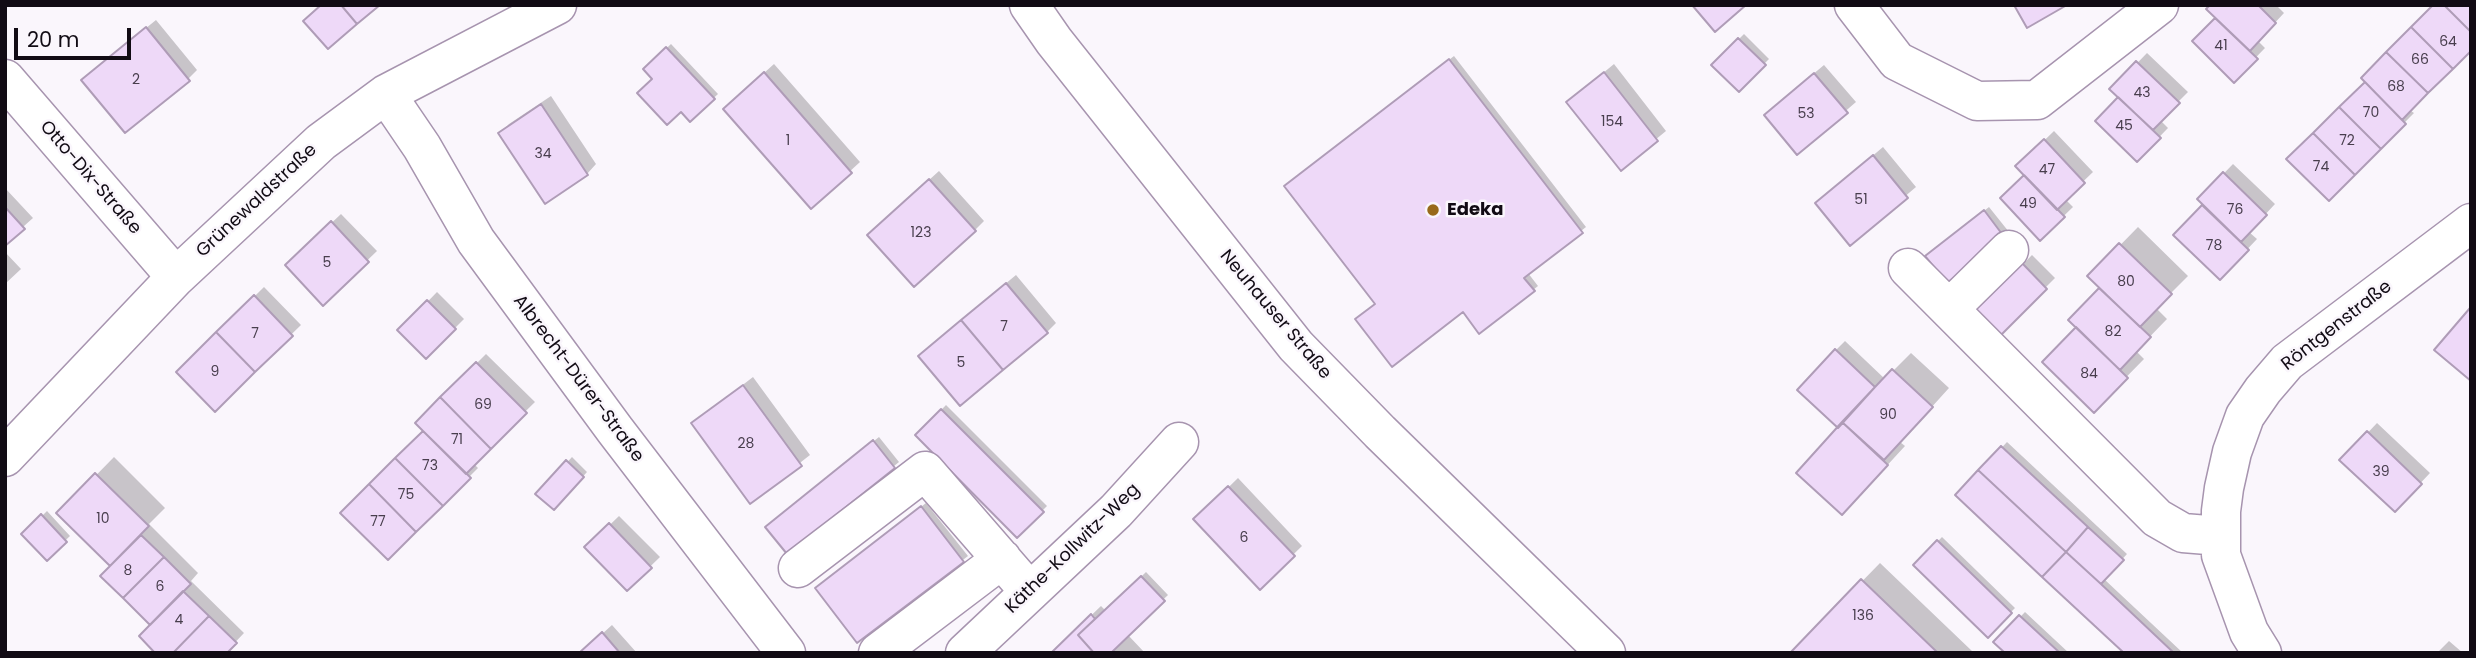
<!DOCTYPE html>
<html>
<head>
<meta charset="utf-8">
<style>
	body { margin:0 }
	#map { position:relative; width:2476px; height:658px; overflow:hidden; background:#faf6fc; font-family:Poppins,sans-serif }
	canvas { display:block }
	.frame { position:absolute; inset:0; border:7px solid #110b14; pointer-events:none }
	.scale { position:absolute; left:14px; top:28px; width:117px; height:32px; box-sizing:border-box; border:4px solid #110b14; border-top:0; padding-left:9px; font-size:21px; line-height:24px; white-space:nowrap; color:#110b14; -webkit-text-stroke:5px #faf6fc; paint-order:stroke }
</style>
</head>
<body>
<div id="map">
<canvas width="2476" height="658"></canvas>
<div class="frame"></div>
<div class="scale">20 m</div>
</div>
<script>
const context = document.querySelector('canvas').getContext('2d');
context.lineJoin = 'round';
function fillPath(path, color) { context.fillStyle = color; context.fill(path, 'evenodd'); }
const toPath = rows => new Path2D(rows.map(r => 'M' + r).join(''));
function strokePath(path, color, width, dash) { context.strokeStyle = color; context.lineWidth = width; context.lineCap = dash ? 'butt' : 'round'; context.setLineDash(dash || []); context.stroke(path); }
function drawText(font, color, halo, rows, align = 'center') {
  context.font = font + ' Poppins,sans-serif'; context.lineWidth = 5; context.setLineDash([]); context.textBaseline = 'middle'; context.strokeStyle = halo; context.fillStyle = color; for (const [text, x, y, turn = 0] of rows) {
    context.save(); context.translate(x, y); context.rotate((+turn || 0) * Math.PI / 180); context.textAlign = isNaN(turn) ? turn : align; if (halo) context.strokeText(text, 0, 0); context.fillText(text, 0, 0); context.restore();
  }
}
fillPath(toPath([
	[2212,5,2276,5,2284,13,2258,41,2265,48,2234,80,2194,41,2218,18],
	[156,20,197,70,188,79,93,71],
	[1744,34,1769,59,1739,89,1713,65],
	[671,44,718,94,691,119,645,69],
	[2147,53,2188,92,2160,120,2168,128,2137,160,2120,97,2112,89],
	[1454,56,1586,227,1528,273,1538,286,1533,290,1463,310,1376,303,1290,182],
	[774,64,860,162,811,207,734,100],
	[1614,64,1666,131,1621,168,1568,102],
	[1824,65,1856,102,1797,153,1775,106],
	[2367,81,2414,113,2329,199],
	[551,96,596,164,587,174,545,202,500,134,509,124],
	[2054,131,2093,172,2065,199,2073,207,2041,238,2027,174,2018,166],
	[1883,147,1916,187,1850,243,1817,203],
	[2233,164,2275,204,2249,232,2257,239,2220,278,2176,235,2205,205,2199,199],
	[939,171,984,221,975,230,878,226],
	[5,188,33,218,5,243],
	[1989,207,2009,232,1932,252],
	[341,214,377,251,323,303,287,265],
	[2138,227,2188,276,2156,308,2167,319,2136,351,2144,359,2094,410,2078,327,2071,320,2102,288,2090,276],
	[5,252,21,269,5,284],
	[2032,255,2055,278,1992,341,1969,319],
	[1016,275,1056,323,1047,332,930,346],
	[264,287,301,325,215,409,178,372],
	[437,292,464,319,426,357,400,330],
	[1845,341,1885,379,1911,353,1949,388,1900,442,1905,446,1860,495,1840,428,1836,350],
	[486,354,535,402,473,463,478,468,388,558,426,431,417,423],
	[753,377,810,455,750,502,693,423],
	[946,405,1047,506,1017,536,917,435],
	[2377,423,2430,473,2395,510,2342,460],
	[879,437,899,462,788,552,772,522],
	[2007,442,2127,554,2104,579,2183,653,2127,653,1957,495],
	[114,457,165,508,149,524,198,573,191,581,244,633,225,653,153,625,113,566,59,513],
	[572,457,587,472,554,508,538,494],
	[1238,478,1302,546,1260,587,1195,520],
	[926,503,968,556,858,641,822,584],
	[47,511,70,536,47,558,24,534],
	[619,516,660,557,627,589,587,547],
	[1942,537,2015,608,1988,635,1915,565],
	[1880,563,1972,651,1971,653,1792,653],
	[1146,572,1168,595,1127,634,1145,653,1053,652,1101,606,1106,611],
	[2025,612,2069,653,2007,653,1996,642],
	[612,625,637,653,581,653],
	[2449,641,2463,653,2437,653]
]), '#0003');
const building = toPath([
	[321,5,341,5,357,24,328,49,303,21,321,5],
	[341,5,380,5,357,24,341,5],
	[1692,5,1746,5,1715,32,1692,5],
	[2014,5,2067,5,2027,28,2014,5],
	[2210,5,2258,5,2276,23,2250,51,2206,9,2210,5],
	[2433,5,2444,5,2471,32,2471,51,2453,69,2411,27,2433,5],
	[2444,5,2471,5,2471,32,2444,5],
	[2215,18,2258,59,2234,83,2192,41,2215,18],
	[146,27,190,81,125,133,81,80,146,27],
	[2411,27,2453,69,2428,93,2386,52,2411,27],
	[1738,38,1766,65,1739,92,1711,65,1738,38],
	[666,47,715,99,690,122,681,112,667,125,637,93,652,79,643,69,666,47],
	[2386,52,2428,93,2402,120,2361,78,2386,52],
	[1449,59,1583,233,1524,278,1535,291,1479,334,1463,312,1392,367,1355,319,1375,304,1284,186,1449,59],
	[2136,61,2180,103,2153,130,2109,89,2136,61],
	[764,72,852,173,811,209,723,109,764,72],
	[1604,72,1658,141,1621,171,1566,102,1604,72],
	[1814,73,1848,113,1797,155,1764,115,1814,73],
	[2365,82,2406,124,2381,149,2339,107,2365,82],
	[2118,97,2161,138,2137,162,2095,121,2118,97],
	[541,104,588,175,545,204,498,133,541,104],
	[2339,107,2381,149,2355,175,2313,133,2339,107],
	[2313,133,2355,175,2329,201,2286,159,2313,133],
	[2044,139,2085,183,2057,210,2015,166,2044,139],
	[1873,155,1908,198,1850,246,1815,203,1873,155],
	[2223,172,2267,215,2241,242,2197,199,2223,172],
	[2024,175,2065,217,2040,241,2000,198,2024,175],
	[929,179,976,231,914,287,867,235,929,179],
	[2202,205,2249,250,2220,280,2173,235,2202,205],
	[5,207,25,229,5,246,5,207],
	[1984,210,2005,238,1947,283,1925,256,1984,210],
	[331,221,369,262,323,306,285,265,331,221],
	[2119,243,2172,294,2140,327,2087,276,2119,243],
	[2022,263,2047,289,1992,344,1966,319,2022,263],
	[1006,283,1048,333,1003,370,961,320,1006,283],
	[2099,288,2151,337,2120,370,2068,320,2099,288],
	[254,295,293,336,255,372,216,332,254,295],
	[427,300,456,329,426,359,397,330,427,300],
	[2470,308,2471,309,2471,381,2434,350,2470,308],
	[961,320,1003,370,960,406,918,356,961,320],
	[2076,327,2128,378,2094,413,2042,362,2076,327],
	[216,332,255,372,215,412,176,372,216,332],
	[1835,349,1875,387,1838,428,1797,390,1835,349],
	[476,362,527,413,491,449,440,397,476,362],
	[1892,369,1933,407,1884,460,1842,422,1892,369],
	[743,385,802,466,750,504,691,423,743,385],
	[440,397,491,449,466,474,415,423,440,397],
	[941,409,1044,512,1017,538,915,435,941,409],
	[1842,422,1888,465,1842,515,1796,473,1842,422],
	[423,431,471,478,443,506,395,458,423,431],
	[2367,431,2422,484,2395,512,2339,460,2367,431],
	[873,440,895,468,787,554,765,527,873,440],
	[2001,446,2088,527,2066,552,1978,470,2001,446],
	[395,458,443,506,416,532,369,484,395,458],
	[566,460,584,477,554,510,535,494,566,460],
	[1978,470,2066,552,2042,577,1955,495,1978,470],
	[95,473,149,526,110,566,56,513,95,473],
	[369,484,416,532,388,560,340,513,369,484],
	[1228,486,1295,556,1260,590,1193,519,1228,486],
	[921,506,964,562,857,643,815,588,921,506],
	[41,514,67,542,47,561,21,534,41,514],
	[609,523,652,568,627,591,584,547,609,523],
	[2088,527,2124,560,2101,584,2066,552,2088,527],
	[141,535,164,557,123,598,100,576,141,535],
	[1937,540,2012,613,1988,638,1913,565,1937,540],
	[2066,552,2101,584,2174,653,2124,653,2042,577,2066,552],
	[164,557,191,584,150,625,123,598,164,557],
	[1141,576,1165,601,1111,653,1094,653,1078,635,1141,576],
	[1861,579,1938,653,1790,653,1861,579],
	[183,591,209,616,173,653,155,653,139,636,183,591],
	[1091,614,1095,619,1078,635,1094,653,1051,653,1091,614],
	[2019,615,2060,653,2005,653,1993,642,2019,615],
	[209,616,237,643,227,653,173,653,209,616],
	[602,632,620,653,579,653,602,632]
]);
fillPath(building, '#eed9f8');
strokePath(building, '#af9cb7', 2);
const minor = toPath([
	[1029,5,1054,41,1296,346,1380,432,1606,653],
	[1854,5,1897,61,1977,101,2037,100,2159,5],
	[5,79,176,277],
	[386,94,422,147,476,241,615,430,786,653],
	[1908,268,2157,518,2183,533,2220,536],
	[1949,309,2009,250],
	[5,457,176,277,321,142,386,94,557,5],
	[798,568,925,471,1030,592],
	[878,653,1002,559],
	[965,653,1116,511,1179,442],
	[2262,653,2249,632,2221,555,2221,511,2224,488,2232,452,2245,416,2263,390,2287,362,2471,223]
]);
strokePath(minor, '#a794af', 41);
strokePath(minor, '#fff', 38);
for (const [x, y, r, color] of [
	[1433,210,7,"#986a1a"]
]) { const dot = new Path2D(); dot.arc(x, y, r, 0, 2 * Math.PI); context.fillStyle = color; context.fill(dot); strokePath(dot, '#faf6fc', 2.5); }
drawText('14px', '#483e4d', null, [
	["64",2448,42],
	["41",2221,46],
	["66",2420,60],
	["2",136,80],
	["68",2396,87],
	["43",2142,93],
	["70",2371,113],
	["53",1806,114],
	["154",1612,122],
	["45",2124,126],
	["1",788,141],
	["72",2347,141],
	["34",543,154],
	["74",2321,167],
	["47",2047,170],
	["51",1861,200],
	["49",2028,204],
	["76",2235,210],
	["123",921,233],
	["78",2214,246],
	["5",327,263],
	["80",2126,282],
	["7",1004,327],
	["82",2113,332],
	["7",255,334],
	["5",961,363],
	["9",215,372],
	["84",2089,374],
	["69",483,405],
	["90",1888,415],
	["71",457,440],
	["28",746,444],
	["73",430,466],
	["39",2381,472],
	["75",406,495],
	["10",103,519],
	["77",378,522],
	["6",1244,538],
	["8",128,571],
	["6",160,587],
	["136",1863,616],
	["4",179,620]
]);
drawText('18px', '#110b14', '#faf6fc', [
	["Otto-Dix-Straße",90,178,49],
	["Grünewaldstraße",257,201,-43],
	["Neuhauser Straße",1275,315,50],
	["Röntgenstraße",2337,326,-38],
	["Albrecht-Dürer-Straße",578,379,53],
	["Käthe-Kollwitz-Weg",1073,549,-44]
]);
drawText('bold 18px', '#110b14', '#faf6fc', [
	["Edeka",1447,210]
], 'left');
</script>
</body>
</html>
